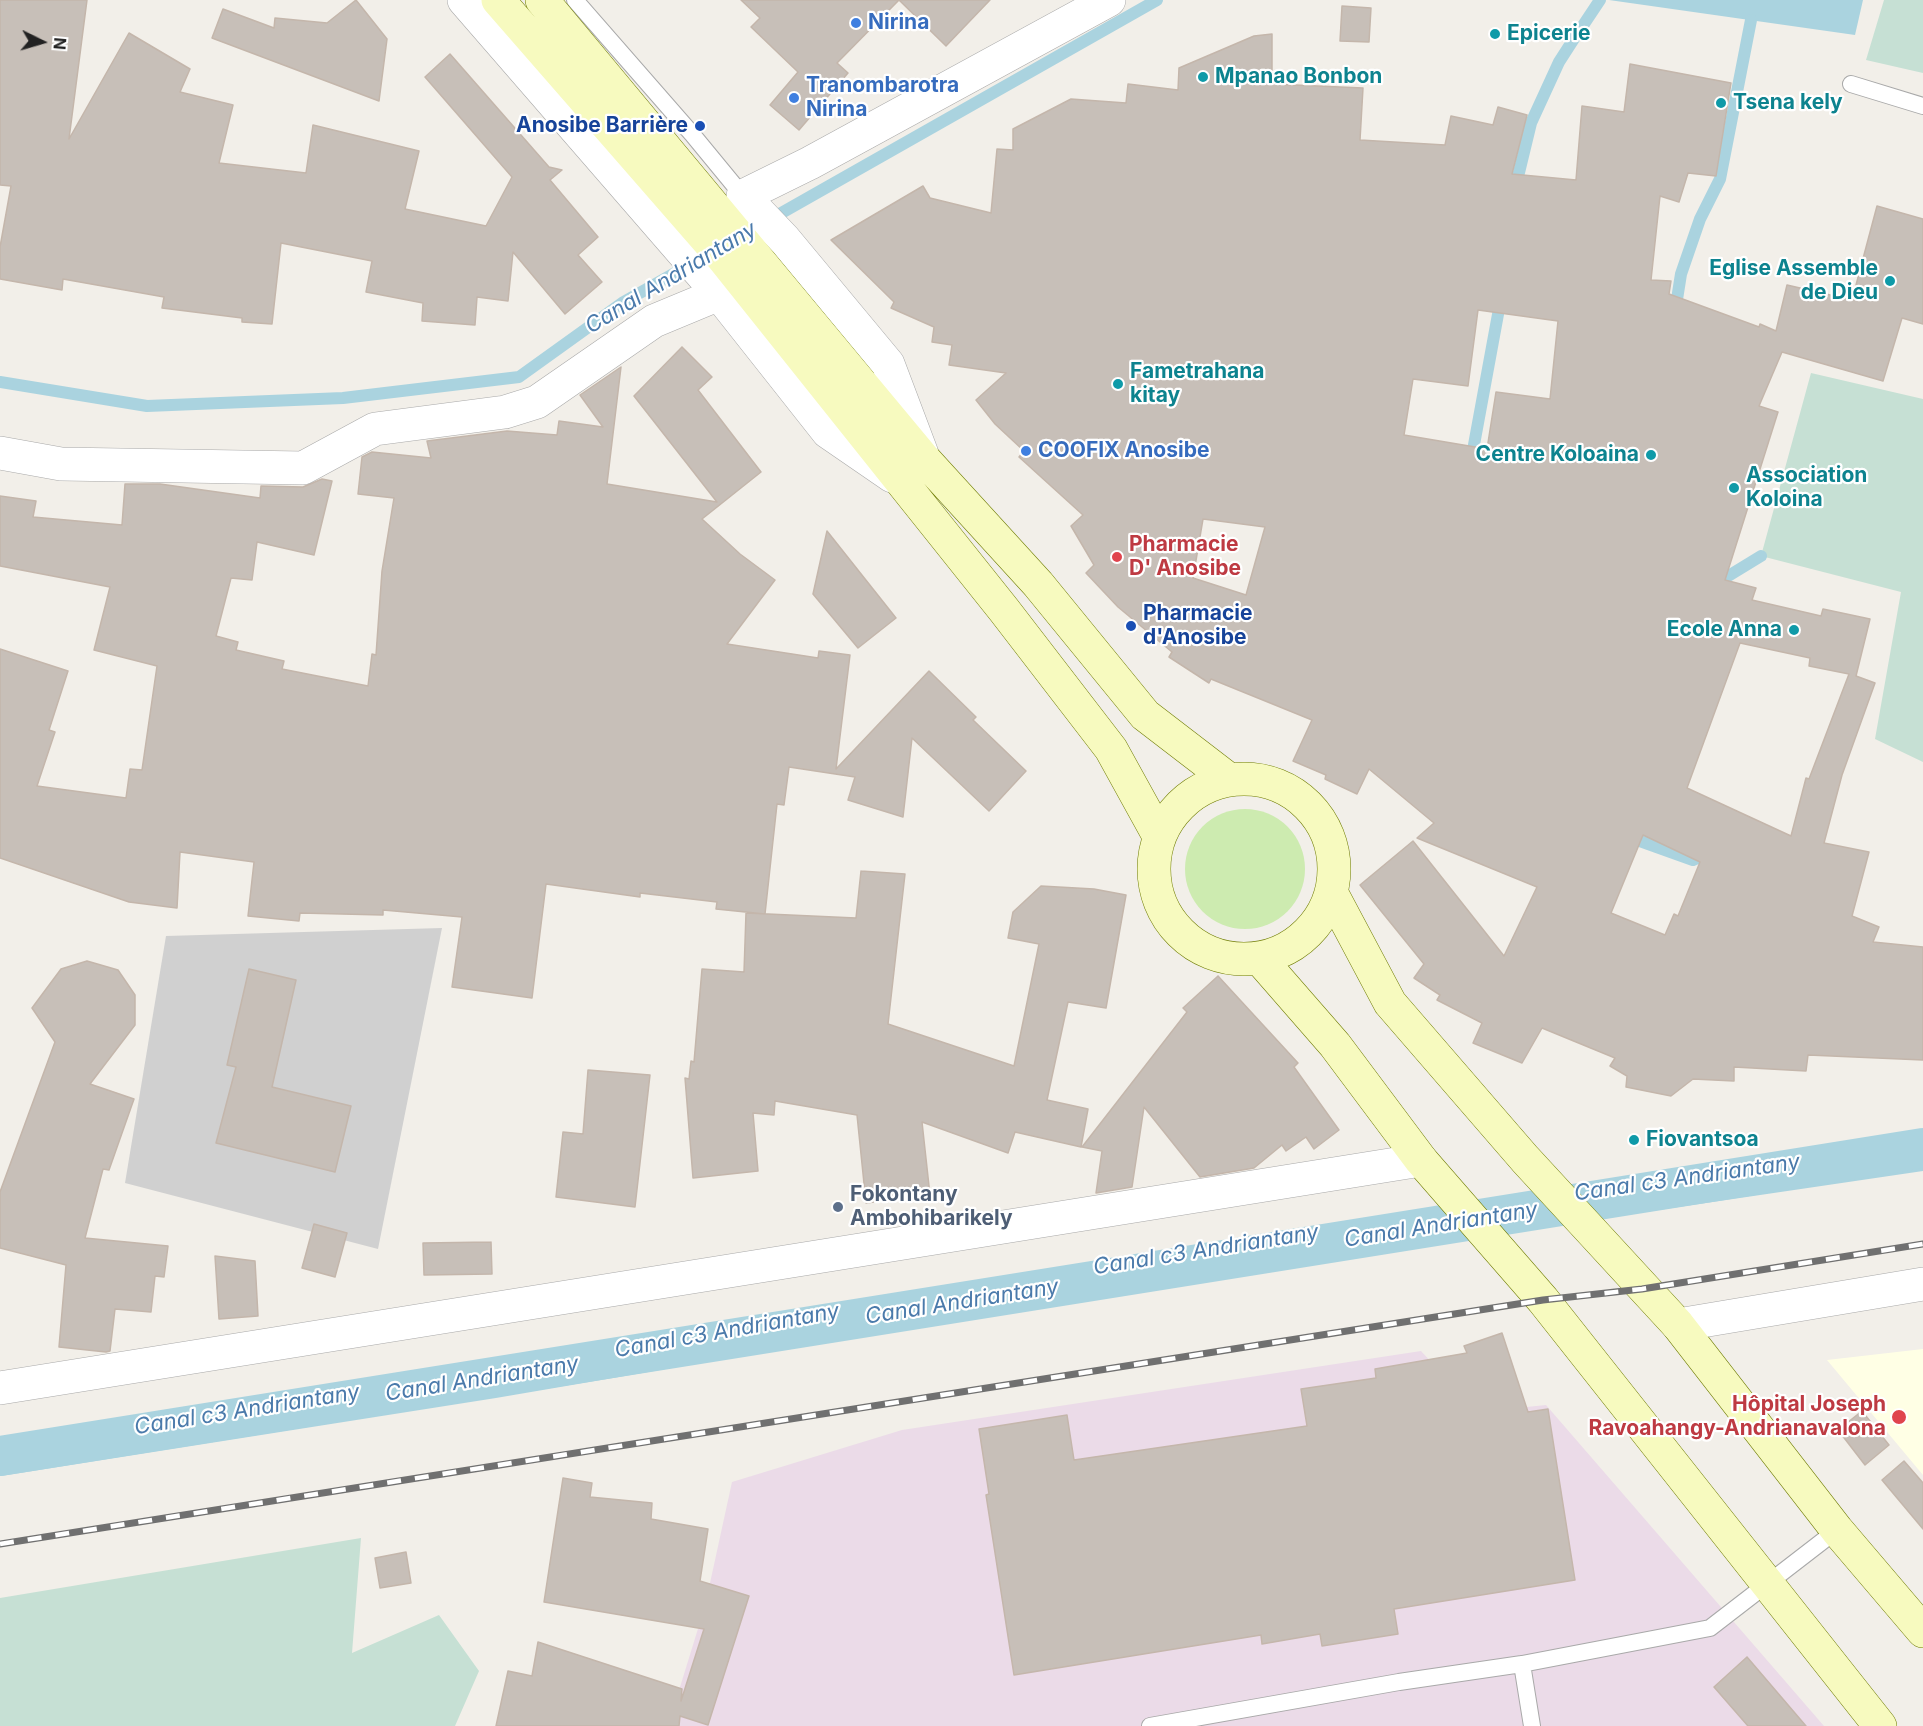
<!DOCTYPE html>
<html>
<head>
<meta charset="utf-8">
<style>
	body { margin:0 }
	#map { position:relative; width:1923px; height:1726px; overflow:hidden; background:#f2efe9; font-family:Inter,sans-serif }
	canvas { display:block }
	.north { position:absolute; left:12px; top:12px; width:60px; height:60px; -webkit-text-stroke:4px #fff; paint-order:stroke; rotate:95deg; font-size:16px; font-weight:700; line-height:24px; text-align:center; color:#222 }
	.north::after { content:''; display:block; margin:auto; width:21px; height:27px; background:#222; clip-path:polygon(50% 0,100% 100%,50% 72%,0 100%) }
</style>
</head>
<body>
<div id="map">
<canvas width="1923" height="1726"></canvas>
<div class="north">N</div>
</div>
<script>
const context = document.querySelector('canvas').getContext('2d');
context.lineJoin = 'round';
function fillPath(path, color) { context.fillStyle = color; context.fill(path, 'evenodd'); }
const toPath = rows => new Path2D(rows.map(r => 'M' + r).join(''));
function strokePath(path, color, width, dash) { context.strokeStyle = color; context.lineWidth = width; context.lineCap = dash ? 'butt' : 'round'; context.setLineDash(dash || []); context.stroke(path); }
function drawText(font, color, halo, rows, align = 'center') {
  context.font = font + ' Inter,sans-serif'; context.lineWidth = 4.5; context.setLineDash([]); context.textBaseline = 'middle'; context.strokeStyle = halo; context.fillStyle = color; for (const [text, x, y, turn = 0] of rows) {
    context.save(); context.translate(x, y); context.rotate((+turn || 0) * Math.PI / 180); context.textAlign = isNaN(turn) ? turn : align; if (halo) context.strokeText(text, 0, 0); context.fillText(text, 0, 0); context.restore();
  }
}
fillPath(toPath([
	[1421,1351,1478,1412,1546,1405,1824,1726,668,1726,705,1606,732,1482,902,1430]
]), '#ebdbe8');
fillPath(toPath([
	[1923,1349,1923,1475,1827,1360]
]), '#ffffe5');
fillPath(toPath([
	[442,928,378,1249,125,1183,166,936]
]), '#d0d0d0');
fillPath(toPath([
	'1185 869a60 60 0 1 1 120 0a60 60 0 1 1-120 0Z'
]), '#cdebb0');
fillPath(toPath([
	[1884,0,1923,0,1923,73,1866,60],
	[1811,373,1923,399,1923,762,1875,739,1901,592,1761,556],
	[361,1538,352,1653,439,1615,479,1671,455,1726,0,1726,0,1598]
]), '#c6e0d4');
fillPath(toPath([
	[1609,0,1863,0,1855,35]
]), '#aad3df');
strokePath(toPath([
	[1582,27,1600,0],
	[1515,189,1531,123,1559,62,1577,34],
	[769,220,1157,0],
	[1675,312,1681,274,1700,219,1720,179,1751,20],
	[0,382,147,406,343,398,519,377,622,303,691,264],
	[1471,461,1501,298],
	[1719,592,1725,578,1761,556],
	[1626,836,1693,860,1704,855,1710,857],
	[0,1470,495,1392,1203,1271,1923,1165]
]), '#aad3df', 12);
strokePath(toPath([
	[0,1456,1923,1148]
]), '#aad3df', 40);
const building = toPath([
	[0,0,87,0,69,139,129,33,190,69,180,92,233,105,219,163,306,173,313,125,419,151,405,209,486,226,512,177,425,77,450,54,549,167,562,170,550,180,598,237,578,255,602,282,565,314,513,252,508,301,477,297,475,325,422,321,423,303,366,292,372,261,281,243,272,324,242,322,242,318,162,308,164,297,63,279,62,290,0,279,0,247,11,186,0,185,0,0],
	[356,0,387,39,379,101,212,38,223,9,274,28,275,18,327,23,356,0],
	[741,0,990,0,946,46,899,0,837,63,848,73,799,130,770,105,798,72,751,27,760,18,741,0],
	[1342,6,1371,8,1369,42,1340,41,1342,6],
	[1272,34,1272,84,1363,88,1360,140,1445,145,1451,116,1493,125,1498,107,1527,115,1512,174,1576,180,1582,106,1624,112,1630,64,1731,83,1716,176,1688,173,1679,202,1660,196,1651,280,1671,281,1669,294,1759,327,1760,324,1776,331,1787,285,1852,300,1877,206,1923,219,1923,324,1902,318,1883,381,1782,352,1759,406,1778,412,1725,580,1756,588,1752,600,1821,616,1823,609,1870,619,1856,676,1875,683,1842,775,1824,843,1869,852,1852,916,1879,927,1873,942,1923,947,1923,1060,1808,1055,1806,1071,1734,1067,1734,1081,1693,1079,1671,1096,1626,1087,1627,1076,1610,1066,1615,1058,1542,1028,1522,1063,1473,1043,1482,1023,1437,1000,1440,995,1414,978,1424,964,1360,885,1413,841,1504,956,1537,887,1417,838,1434,823,1369,769,1357,794,1325,779,1326,775,1293,761,1312,720,1211,679,1209,683,1169,657,1172,652,1118,607,1086,573,1094,565,1071,526,1083,515,1019,457,1024,451,995,424,976,400,1006,373,949,365,952,345,932,342,934,327,891,308,894,302,831,240,923,186,930,198,991,213,997,149,1013,150,1013,129,1071,99,1126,103,1128,84,1178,90,1179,68,1254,36,1272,34],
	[1478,310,1558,321,1550,399,1496,392,1487,449,1404,435,1413,379,1468,386,1478,310],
	[1203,519,1265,527,1246,595,1193,578,1203,519],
	[1740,643,1810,658,1809,666,1849,674,1809,779,1806,778,1791,836,1687,788,1740,643],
	[1643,835,1700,862,1678,916,1674,914,1665,935,1611,913,1643,835],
	[682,347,712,377,698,390,761,472,702,519,740,554,775,580,727,644,818,658,819,651,850,655,836,769,929,671,976,717,973,720,1026,771,989,811,912,738,903,817,848,800,855,777,789,767,784,805,777,804,765,914,716,909,717,902,640,893,640,897,546,884,532,998,452,987,462,917,383,910,383,915,300,913,299,921,248,916,254,862,180,852,177,908,129,902,0,858,0,649,68,671,49,730,55,732,37,786,126,798,130,769,142,770,157,666,94,650,110,587,0,566,0,496,36,501,33,517,122,525,125,484,160,484,260,498,261,486,303,487,322,479,332,481,314,555,257,542,252,580,231,578,216,636,238,642,236,650,284,661,282,669,368,686,372,654,376,655,382,571,394,498,358,494,362,457,372,452,431,458,427,441,507,431,557,435,559,421,603,427,580,395,621,367,607,484,717,502,634,396,682,347],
	[827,531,896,618,858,648,813,594,827,531],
	[861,871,905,874,888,1024,1014,1066,1039,944,1008,938,1013,912,1041,886,1094,889,1126,895,1106,1008,1068,1002,1047,1100,1088,1109,1081,1147,1015,1132,1008,1153,922,1122,930,1195,866,1203,857,1115,775,1101,774,1115,753,1113,758,1171,693,1178,685,1078,689,1079,691,1061,694,1062,702,969,744,972,746,913,856,918,861,871],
	[87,961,118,970,135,995,135,1025,90,1084,134,1099,109,1170,103,1169,85,1238,168,1246,164,1277,155,1276,151,1312,115,1309,110,1351,106,1352,59,1347,66,1265,0,1248,0,1192,55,1042,32,1008,61,969,87,961],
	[249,969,296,980,272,1087,351,1106,335,1172,216,1143,236,1067,227,1065,249,969],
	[1218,976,1298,1063,1294,1067,1339,1130,1314,1149,1306,1137,1286,1151,1282,1145,1254,1168,1200,1177,1144,1107,1132,1187,1096,1193,1102,1151,1082,1147,1187,1012,1183,1008,1218,976],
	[588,1070,650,1075,635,1207,556,1197,563,1132,583,1134,588,1070],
	[314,1224,347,1233,335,1277,302,1268,314,1224],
	[491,1242,492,1274,424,1275,423,1243,491,1242],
	[215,1256,255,1261,258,1316,219,1319,215,1256],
	[1502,1333,1528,1412,1548,1409,1575,1580,1394,1609,1398,1634,1322,1646,1320,1634,1262,1644,1261,1635,1014,1675,986,1495,989,1494,979,1429,1067,1415,1074,1460,1307,1426,1301,1389,1376,1378,1375,1369,1467,1353,1464,1346,1502,1333],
	[1862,1411,1889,1445,1865,1465,1838,1430,1862,1411],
	[1904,1461,1923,1483,1923,1529,1882,1480,1904,1461],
	[563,1478,592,1483,590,1497,652,1503,651,1519,708,1529,700,1581,749,1596,708,1725,680,1716,679,1726,496,1726,508,1671,532,1676,538,1642,682,1689,681,1701,704,1629,544,1602,563,1478],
	[406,1552,411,1583,380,1588,375,1558,406,1552],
	[1747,1657,1806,1726,1748,1726,1714,1687,1747,1657]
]);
fillPath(building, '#c7bfb8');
strokePath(building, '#c4b6ab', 1.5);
const service = toPath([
	[575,0,692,134,743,196],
	[1851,84,1923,106],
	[1522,1664,1532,1726],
	[1150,1726,1399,1682,1522,1664,1710,1628,1837,1530]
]);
const minor = toPath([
	[464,0,719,294,828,432,892,476],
	[0,453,61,464,303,468,375,429,505,412,537,402,654,321,719,294],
	[922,454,888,364,785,240,743,196,810,163,1109,0],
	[1678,1325,1923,1284],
	[0,1388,1421,1160]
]);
const secondary = toPath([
	[498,0,723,258,1004,610,1111,749,1159,836],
	[542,0,923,458,1038,584,1145,715,1227,778],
	'1154 869a90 90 0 1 1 180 0a90 90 0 1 1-180 0Z',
	[1332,894,1390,1003,1525,1159,1678,1325,1837,1530,1923,1631],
	[1260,959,1335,1045,1421,1160,1543,1300,1880,1726]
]);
strokePath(service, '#a9a9a9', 18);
strokePath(minor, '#a9a9a9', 34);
strokePath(secondary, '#707d05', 34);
strokePath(service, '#fff', 16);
strokePath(minor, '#fff', 33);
strokePath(secondary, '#f7fabf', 33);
const rail = toPath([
	[0,1544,1543,1300,1642,1289,1923,1244]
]);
strokePath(rail, '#707070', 7);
strokePath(rail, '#fff', 4.5, [14]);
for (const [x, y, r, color] of [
	[856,23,6,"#3f7fe0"],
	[1495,34,6,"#0f9aa8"],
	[1203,77,6,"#0f9aa8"],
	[794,98,6,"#3f7fe0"],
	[1721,103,6,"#0f9aa8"],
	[700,126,6,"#1a4fb4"],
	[1890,281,6,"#0f9aa8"],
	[1118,384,6,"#0f9aa8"],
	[1026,451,6,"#3f7fe0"],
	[1651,455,6,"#0f9aa8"],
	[1734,488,6,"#0f9aa8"],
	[1117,557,6,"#e0444e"],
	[1131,626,6,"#1a4fb4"],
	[1794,630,6,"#0f9aa8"],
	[1634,1140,6,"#0f9aa8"],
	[838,1207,6,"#5c6f8a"],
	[1899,1417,8,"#e0444e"]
]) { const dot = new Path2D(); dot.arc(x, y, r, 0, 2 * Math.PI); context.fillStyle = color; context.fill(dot); strokePath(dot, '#fff', 2); }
drawText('bold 21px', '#366cbe', '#fff', [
	["Nirina",868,23],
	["Tranombarotra",806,86],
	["Nirina",806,110],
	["COOFIX Anosibe",1038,451]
], 'left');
drawText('bold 21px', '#0d838f', '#fff', [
	["Epicerie",1507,34],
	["Mpanao Bonbon",1215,77],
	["Tsena kely",1733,103],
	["Eglise Assemble",1878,269,"right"],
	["de Dieu",1878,293,"right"],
	["Fametrahana",1130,372],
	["kitay",1130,396],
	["Centre Koloaina",1639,455,"right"],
	["Association",1746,476],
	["Koloina",1746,500],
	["Ecole Anna",1782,630,"right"],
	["Fiovantsoa",1646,1140]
], 'left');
drawText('bold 21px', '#164399', '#fff', [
	["Anosibe Barrière",688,126],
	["Pharmacie",1143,614,"left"],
	["d'Anosibe",1143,638,"left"]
], 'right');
drawText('bold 21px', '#be3a42', '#fff', [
	["Pharmacie",1129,545],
	["D' Anosibe",1129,569],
	["Hôpital Joseph",1886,1405,"right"],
	["Ravoahangy-Andrianavalona",1886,1429,"right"]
], 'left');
drawText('bold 21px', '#4e5e75', '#fff', [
	["Fokontany",850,1195],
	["Ambohibarikely",850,1219]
], 'left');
drawText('italic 22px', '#4a7aab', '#fff', [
	["Canal Andriantany",671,278,-31],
	["Canal c3 Andriantany",1687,1178,-8],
	["Canal Andriantany",1441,1225,-9],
	["Canal c3 Andriantany",1206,1250,-9],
	["Canal Andriantany",962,1302,-9],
	["Canal c3 Andriantany",727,1331,-10],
	["Canal Andriantany",482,1379,-9],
	["Canal c3 Andriantany",247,1410,-9]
]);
</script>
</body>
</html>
